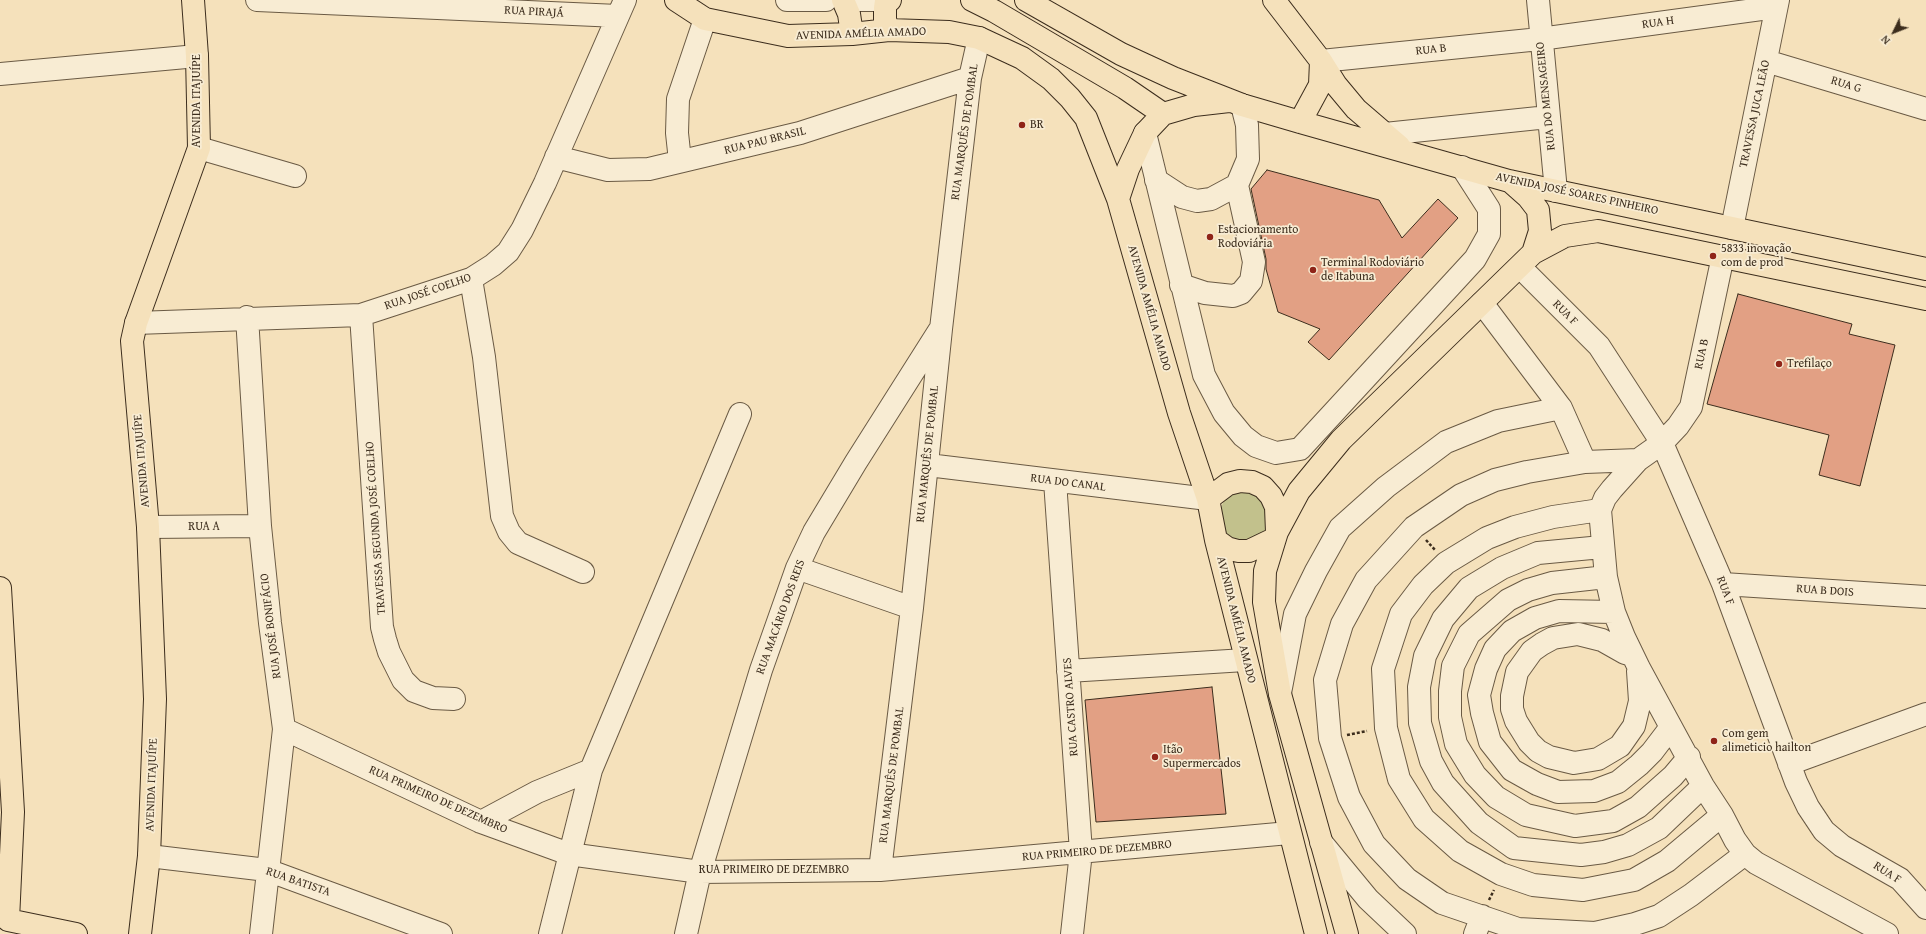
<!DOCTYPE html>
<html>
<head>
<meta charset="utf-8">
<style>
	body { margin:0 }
	#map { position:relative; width:1926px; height:934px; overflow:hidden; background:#f5e1bb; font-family:"Gentium Book Plus",serif }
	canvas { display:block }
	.north { position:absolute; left:1874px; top:12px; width:40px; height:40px; -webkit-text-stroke:3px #f8ecd3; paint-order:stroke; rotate:227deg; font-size:11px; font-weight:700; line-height:16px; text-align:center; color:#3c2d1d }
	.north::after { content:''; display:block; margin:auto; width:14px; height:18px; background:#3c2d1d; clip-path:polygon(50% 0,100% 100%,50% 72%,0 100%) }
</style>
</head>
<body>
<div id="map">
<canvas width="1926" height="934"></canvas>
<div class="north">N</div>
</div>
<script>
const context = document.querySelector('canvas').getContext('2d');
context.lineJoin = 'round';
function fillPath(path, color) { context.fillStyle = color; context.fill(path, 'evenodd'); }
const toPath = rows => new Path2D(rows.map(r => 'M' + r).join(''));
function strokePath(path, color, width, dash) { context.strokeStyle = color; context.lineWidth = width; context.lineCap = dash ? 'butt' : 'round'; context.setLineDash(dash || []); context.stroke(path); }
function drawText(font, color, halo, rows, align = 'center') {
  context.font = font + ' "Gentium Book Plus",serif'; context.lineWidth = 3.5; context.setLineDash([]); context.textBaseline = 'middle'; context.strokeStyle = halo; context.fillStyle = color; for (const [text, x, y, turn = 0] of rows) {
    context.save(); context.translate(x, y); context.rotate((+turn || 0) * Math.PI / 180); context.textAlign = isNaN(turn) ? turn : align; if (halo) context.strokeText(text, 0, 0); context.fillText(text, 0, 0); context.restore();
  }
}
fillPath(toPath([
	[1242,490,1265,499,1267,530,1254,540,1238,541,1230,537,1224,530,1219,513,1222,505,1226,497,1234,492]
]), '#c2c18c');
const building = toPath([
	[1267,170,1379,200,1402,238,1438,199,1458,218,1329,360,1308,342,1320,329,1278,312,1266,269,1266,259,1251,189,1267,170],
	[1738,294,1852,324,1849,334,1895,345,1860,486,1819,475,1829,435,1707,404,1738,294],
	[1212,687,1226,814,1096,822,1085,700,1212,687]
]);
fillPath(building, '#e2a084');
strokePath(building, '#3c2d1d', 1);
const minor = toPath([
	[257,0,618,16],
	[787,0,826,0],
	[853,0,887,0],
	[1538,0,1556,191],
	[1321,61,1540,39,1776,7],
	[1766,61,1926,109],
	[0,74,197,56],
	[1145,133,1204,375,1224,413,1243,436,1256,446,1276,453,1300,449,1475,259,1489,234,1489,209,1462,167],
	[1385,134,1548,117],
	[199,148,295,176],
	[556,157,608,170,649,169,800,133,970,78],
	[680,161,677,133,678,99,705,19],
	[1156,180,1182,197,1197,201,1211,199,1237,185,1248,159,1247,125,1242,105],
	[1732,228,1778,0],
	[1723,256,1691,407,1678,426,1662,443,1638,460,1612,489,1605,498,1600,510,1606,577,1614,612,1624,637,1639,668,1703,786,1722,815,1735,840,1745,854,1756,863,1887,934],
	[1520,267,1599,346,1662,443,1723,584,1796,782,1808,807,1824,831,1842,846,1900,879,1926,908],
	[471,279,484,357,502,516,509,532,518,543,583,572],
	[1181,285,1205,293,1233,296,1241,293,1251,281,1254,262,1237,185],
	[1482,303,1561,408,1585,462],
	[361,315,382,627,385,639,389,652,403,680,414,691,433,698,454,699],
	[247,317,260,526,270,623,284,729,261,934],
	[136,323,361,315,471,279,493,265,508,252,522,230,545,183,625,0],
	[928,465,1208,499],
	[1055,481,1081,852,1072,934],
	[1600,510,1553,517,1515,527,1487,538,1446,563,1423,585,1401,614,1383,669,1386,728,1399,779,1424,819,1460,851,1501,874,1533,885,1583,890,1634,880,1667,861,1722,815],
	[148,527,260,526],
	[1602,547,1538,553,1502,568,1469,588,1443,619,1425,656,1419,687,1420,723,1431,761,1443,783,1479,823,1514,848,1581,855,1604,852,1628,845,1659,828,1703,786],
	[797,568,912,608],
	[1606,577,1552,583,1528,590,1508,600,1469,634,1453,666,1450,691,1450,717,1456,744,1475,775,1496,797,1526,815,1575,826,1613,821,1638,807,1673,776,1689,757],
	[1723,584,1926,597],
	[1614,612,1559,611,1535,618,1512,631,1495,649,1486,669,1479,695,1482,713,1490,742,1512,770,1537,784,1558,792,1594,791,1618,782,1639,765,1652,752,1671,727],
	[1632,655,1625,653,1602,640,1578,634,1553,638,1542,644,1532,651,1517,672,1512,696,1512,709,1516,721,1529,742,1538,751,1549,757,1574,763,1598,759,1620,746,1634,726,1640,701,1638,671],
	[1068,671,1245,660],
	[1280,693,1295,614,1316,571,1340,528,1386,487,1446,442,1498,421,1561,408],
	[284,729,481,822,569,854,700,872,880,870,1289,833],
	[1789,764,1926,714],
	[481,822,537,792,591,770],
	[1321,842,1368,899,1405,934],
	[149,856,267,870,441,934],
	[880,870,912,608,941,329,970,78,979,38],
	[1518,929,1442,903,1407,879,1374,844,1349,797,1330,738,1325,680,1342,624,1366,580,1414,527,1461,495,1495,480,1527,472,1585,462,1638,460],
	[550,934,591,770,740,414],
	[686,934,700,872,761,670,797,568,814,532,856,462,939,331],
	[1475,934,1482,916],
	[1509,934,1518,929,1595,933,1635,924,1659,916,1691,895,1745,854]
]);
const major = toPath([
	[676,0,705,19,788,36,852,34,889,30,949,32,979,38,1022,58,1051,79,1070,98,1086,118,1118,199,1179,413,1208,499,1216,540,1316,934],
	[843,0,849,14,852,34],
	[972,0,994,11,1125,88,1163,114],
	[1026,0,1121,54,1173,78,1242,105,1300,122,1509,181,1926,269],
	[1274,0,1321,61,1336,85,1356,109,1399,146],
	[889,30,885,20,885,8,886,1,890,0],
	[1300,122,1320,85,1321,61],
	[1510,181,1528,197,1538,210,1540,231,1533,253],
	[1118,199,1128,169,1145,133,1163,114,1194,105,1229,101],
	[1208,499,1228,484,1240,481,1252,482,1263,487,1271,496,1276,507,1277,532],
	[1216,540,1227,548,1238,551,1249,551,1274,539],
	[0,588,13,812,8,920,76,934],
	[140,934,149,856,155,699,148,527,132,341,136,323,199,148,197,56,193,0],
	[1347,934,1280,694,1264,602,1265,571,1277,532,1299,491,1341,440,1533,253,1565,236,1598,231,1926,299]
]);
strokePath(minor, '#6a5a44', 24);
strokePath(major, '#3c2d1d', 24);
strokePath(toPath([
	[1426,540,1435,550],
	[1347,735,1367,731],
	[1489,900,1494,890]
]), '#3c2d1d', 2.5, [3, 2]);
strokePath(minor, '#f8ecd3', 22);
strokePath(major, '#f5e1bb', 22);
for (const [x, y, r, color] of [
	[1022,125,4,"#8f2418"],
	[1210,237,4,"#8f2418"],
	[1713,256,4,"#8f2418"],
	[1313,270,4,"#8f2418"],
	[1779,364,4,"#8f2418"],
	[1714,741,4,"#8f2418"],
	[1155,757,4,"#8f2418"]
]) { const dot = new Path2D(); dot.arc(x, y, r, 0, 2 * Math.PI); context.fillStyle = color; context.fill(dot); strokePath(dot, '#f8ecd3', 1.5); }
drawText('12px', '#3c2d1d', '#f8ecd3', [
	["RUA PIRAJÁ",534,12,3],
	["RUA H",1658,23,-8],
	["AVENIDA AMÉLIA AMADO",861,34,-2],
	["RUA B",1431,50,-6],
	["RUA G",1846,85,17],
	["RUA DO MENSAGEIRO",1546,96,-96],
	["AVENIDA ITAJUÍPE",197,101,-90],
	["TRAVESSA JUCA LEÃO",1755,114,-78],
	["RUA MARQUÊS DE POMBAL",965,132,-82],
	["RUA PAU BRASIL",765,141,-14],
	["AVENIDA JOSÉ SOARES PINHEIRO",1577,194,12],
	["RUA JOSÉ COELHO",428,292,-19],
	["AVENIDA AMÉLIA AMADO",1149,308,74],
	["RUA F",1565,313,45],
	["RUA B",1702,354,-78],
	["RUA MARQUÊS DE POMBAL",928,454,-84],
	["AVENIDA ITAJUÍPE",142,461,-95],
	["RUA DO CANAL",1068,483,7],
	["RUA A",204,527],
	["TRAVESSA SEGUNDA JOSÉ COELHO",376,528,-94],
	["RUA F",1725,591,69],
	["RUA B DOIS",1825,591,4],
	["RUA MACÁRIO DOS REIS",781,617,-70],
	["AVENIDA AMÉLIA AMADO",1236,620,76],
	["RUA JOSÉ BONIFÁCIO",271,626,-97],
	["RUA CASTRO ALVES",1071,707,-94],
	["RUA MARQUÊS DE POMBAL",892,775,-83],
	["AVENIDA ITAJUÍPE",152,785,-88],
	["RUA PRIMEIRO DE DEZEMBRO",438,800,24],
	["RUA PRIMEIRO DE DEZEMBRO",1097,851,-5],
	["RUA PRIMEIRO DE DEZEMBRO",774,870],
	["RUA F",1887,873,32],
	["RUA BATISTA",298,882,19]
]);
drawText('12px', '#3c2d1d', '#f8ecd3', [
	["BR",1030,125],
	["Estacionamento",1218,230],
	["Rodoviária",1218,244],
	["5833 inovação",1721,249],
	["com de prod",1721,263],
	["Terminal Rodoviário",1321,263],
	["de Itabuna",1321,277],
	["Trefilaço",1787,364],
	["Com gem",1722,734],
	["alimeticio hailton",1722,748],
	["Itão",1163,750],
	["Supermercados",1163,764]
], 'left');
</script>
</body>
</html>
